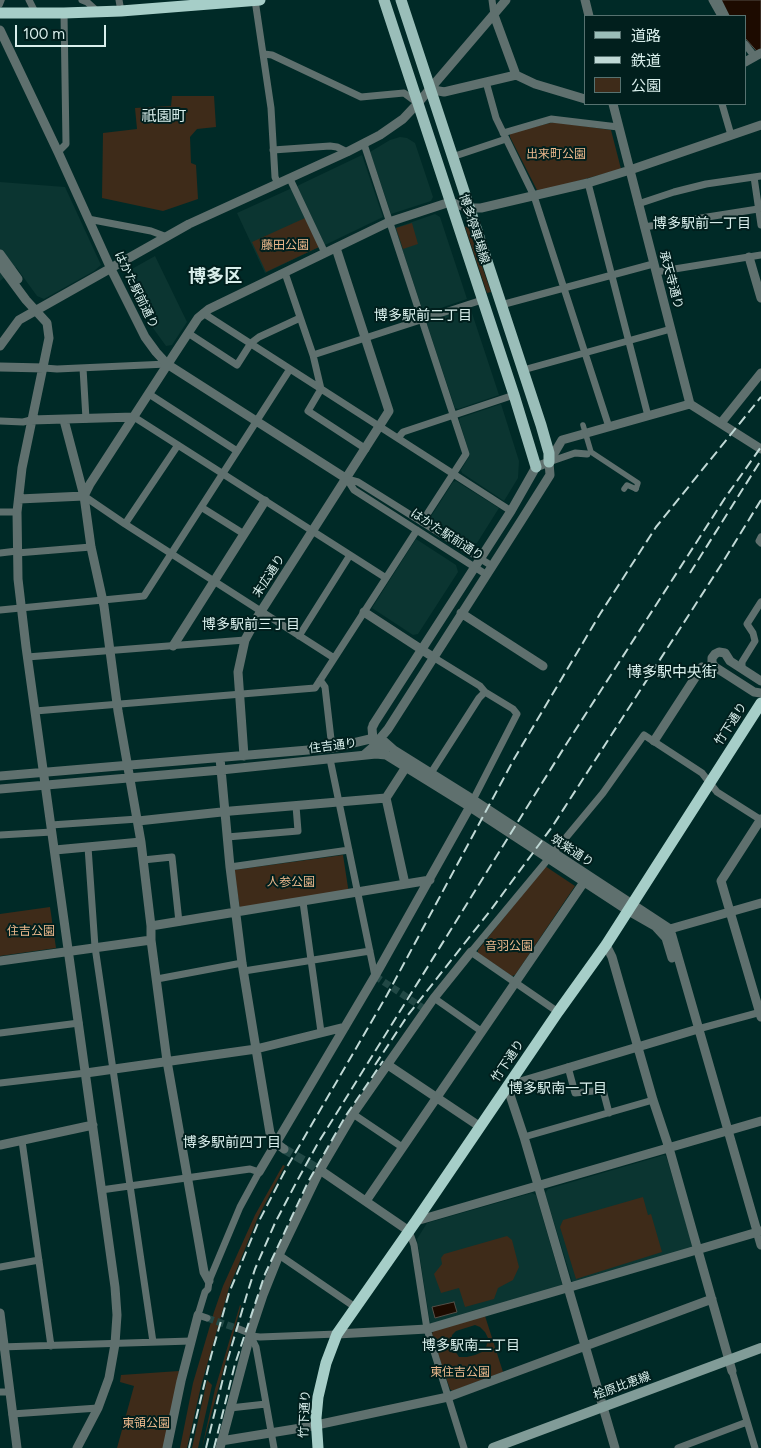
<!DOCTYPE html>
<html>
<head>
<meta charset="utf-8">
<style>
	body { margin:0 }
	#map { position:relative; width:761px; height:1448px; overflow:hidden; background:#002a27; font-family:Figtree,"Noto Sans JP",sans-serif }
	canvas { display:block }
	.legend { position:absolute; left:584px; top:15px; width:162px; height:90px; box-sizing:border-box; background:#011f1d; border:1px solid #577270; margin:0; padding:6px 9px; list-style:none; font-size:15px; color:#d9efec }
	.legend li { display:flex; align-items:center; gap:10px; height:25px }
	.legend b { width:25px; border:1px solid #577270 }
	.scale { position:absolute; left:15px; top:25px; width:91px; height:22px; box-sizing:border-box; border:2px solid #d9efec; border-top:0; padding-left:6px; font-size:15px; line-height:18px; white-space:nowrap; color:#d9efec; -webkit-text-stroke:4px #011f1d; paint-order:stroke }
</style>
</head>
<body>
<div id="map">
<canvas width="761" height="1448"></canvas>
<ul class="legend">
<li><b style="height:6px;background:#9abeb9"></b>道路</li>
<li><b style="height:6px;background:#c0d9d6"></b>鉄道</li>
<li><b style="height:14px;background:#3e2b19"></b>公園</li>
</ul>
<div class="scale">100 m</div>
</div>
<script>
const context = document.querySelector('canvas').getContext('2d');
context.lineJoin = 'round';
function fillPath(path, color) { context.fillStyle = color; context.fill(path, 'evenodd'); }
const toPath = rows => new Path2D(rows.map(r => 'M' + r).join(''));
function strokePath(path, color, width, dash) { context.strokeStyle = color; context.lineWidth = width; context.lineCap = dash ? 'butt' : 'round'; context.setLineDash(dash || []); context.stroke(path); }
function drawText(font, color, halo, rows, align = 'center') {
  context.font = font + ' Figtree,"Noto Sans JP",sans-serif'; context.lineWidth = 4; context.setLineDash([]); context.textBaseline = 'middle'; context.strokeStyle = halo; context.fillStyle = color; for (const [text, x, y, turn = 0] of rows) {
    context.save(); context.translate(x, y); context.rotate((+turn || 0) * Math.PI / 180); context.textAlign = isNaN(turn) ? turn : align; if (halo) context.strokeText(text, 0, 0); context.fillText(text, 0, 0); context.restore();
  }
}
fillPath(toPath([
	[400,137,407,138,415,143,433,197,431,201,391,214,370,152,390,140],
	[362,155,383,217,325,245,297,186],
	[0,182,65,187,101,265,94,271,44,299,37,296,16,267,0,281],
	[292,188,319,247,265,273,237,213],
	[435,214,440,217,467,299,426,313,423,311,395,228],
	[155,256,187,322,172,345,166,346,153,328,128,275,130,270],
	[470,307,499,395,458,409,455,408,427,324,429,321],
	[501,404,519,461,518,478,504,501,462,473,461,470,470,455,459,420,460,418],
	[456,481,499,508,477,543,470,544,430,518,453,482],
	[416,539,456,565,458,572,418,634,413,635,372,608],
	[664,1155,666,1156,693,1246,690,1249,574,1282,572,1281,545,1193,548,1189],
	[532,1193,536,1195,562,1284,561,1286,432,1324,430,1322,417,1239,427,1223]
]), '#0b3531');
fillPath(toPath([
	[172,96,214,96,216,127,197,129,190,137,191,163,196,165,198,199,163,211,102,198,103,133,137,129,135,108,171,106],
	[554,122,611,130,621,169,538,192,510,137,510,133],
	[305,218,319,247,266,272,252,242],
	[412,223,418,244,403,249,396,228],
	[468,226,491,292,487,293,465,227],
	[343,855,349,894,240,909,234,870],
	[545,866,575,886,515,975,512,976,478,953,478,950],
	[50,907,56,948,0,956,0,914],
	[283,1165,285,1166,258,1217,229,1288,201,1386,187,1448,180,1448,193,1383,214,1312,223,1286,255,1215],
	[643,1197,648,1215,651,1214,662,1252,576,1279,560,1227,563,1220],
	[507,1236,512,1240,519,1267,513,1280,498,1288,494,1299,465,1307,459,1288,441,1293,434,1274,442,1264,441,1258,444,1254],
	[240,1305,241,1306,202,1448,215,1389],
	[485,1316,503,1372,452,1391,450,1389,442,1366,432,1334,433,1331],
	[475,1325,480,1327,485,1332,488,1338,486,1348,482,1352,475,1355,467,1357,459,1357,451,1344,452,1335,456,1331],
	[179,1371,164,1448,117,1448,134,1386,120,1382,121,1375],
	[207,1380,212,1385,198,1448,192,1448]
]), '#3e2b19');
const water = toPath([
	[720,0,761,0,761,56,745,38,745,16,728,16,720,0],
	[454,1302,457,1312,435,1318,432,1307,454,1302]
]);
fillPath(water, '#1d0b00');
strokePath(water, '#554f47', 1);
strokePath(toPath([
	[375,976,426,1010],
	[207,1318,239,1329]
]), '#214845', 7, [7, 3.5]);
strokePath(toPath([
	[284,1149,320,1170]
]), '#214845', 9, [9, 4.5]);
strokePath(toPath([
	[0,5,2,0],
	[624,489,627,485,636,489]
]), '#5f706e', 5.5);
strokePath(toPath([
	[29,0,35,12],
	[82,0,87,2,97,11],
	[119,0,121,11],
	[255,0,271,108,275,177,278,184],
	[492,0,494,15],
	[712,0,721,16],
	[718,0,726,16],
	[745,44,755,57],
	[264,54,272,55,361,97,404,93,416,102],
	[486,82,496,118,534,196,609,427],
	[722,104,731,135],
	[503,133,551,119,618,127],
	[364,144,466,454,422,522],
	[273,150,330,146,337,147,347,152],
	[58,152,66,144,64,13],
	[452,157,506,139],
	[754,177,761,225],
	[290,179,325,253],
	[588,183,648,416],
	[638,204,674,192,706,184,761,176],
	[88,219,151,231,167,237],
	[644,227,758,209],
	[656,272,761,255],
	[285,273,313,355,321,389,308,411,366,449],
	[501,305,653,264],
	[203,313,511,511],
	[188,333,237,365,251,343,259,337,300,318],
	[313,355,482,300],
	[44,368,57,369,167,364],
	[83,368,86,419],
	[523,370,671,329],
	[149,394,237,451],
	[134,417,386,578],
	[0,421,23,422,31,420],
	[398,438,403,432,514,395],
	[549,462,575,453,587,454],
	[347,479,354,490,487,575],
	[347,479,358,482,492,566],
	[84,496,125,524,334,658],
	[201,507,244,534],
	[0,512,17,512],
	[125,524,178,445],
	[761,537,759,541,761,543],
	[0,553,17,551],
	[17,553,91,547],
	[0,610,144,596,290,369],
	[299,636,350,555],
	[27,657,245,640],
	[433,657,480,686,485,692,513,709,517,714,473,800],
	[742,669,742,662,755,641,753,633,747,624,761,602],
	[320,680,325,687,332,748],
	[35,711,315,688,417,530],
	[330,759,375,976],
	[431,773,479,698,485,692],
	[51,825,138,819],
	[0,835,52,832],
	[227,837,298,831,296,806],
	[88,847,95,947,153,1342],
	[143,860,172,857,179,922],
	[230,867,349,850],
	[303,902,321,1032],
	[244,971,370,951],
	[157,979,242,963],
	[434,998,481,1031],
	[558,1012,471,952,603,793,644,735,702,773,717,792,761,820],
	[698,1029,761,1012],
	[0,1033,79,1023],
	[568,1067,575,1093,603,1090,609,1113],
	[0,1083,86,1073],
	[353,1114,402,1147],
	[524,1137,653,1100],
	[22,1141,51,1346],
	[101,1190,250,1169,259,1172,240,1207,209,1281,208,1289,205,1292,198,1315,207,1318],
	[409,1231,414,1245,427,1329,464,1448],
	[279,1255,355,1307],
	[0,1267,39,1260],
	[239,1329,249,1333,256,1347,274,1448],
	[251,1336,260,1337,337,1334],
	[0,1347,191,1341],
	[732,1371,755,1448],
	[0,1392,10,1392],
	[230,1408,266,1404],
	[12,1414,98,1408],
	[678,1448,747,1422]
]), '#5f706e', 7);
strokePath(toPath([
	[585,0,589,16],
	[494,15,516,75,535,84,585,99],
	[0,30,58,152,111,269,145,337,156,352,167,364,347,479],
	[745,62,761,53],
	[429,89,444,92,516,75],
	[613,104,690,404],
	[0,254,18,279],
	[749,257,761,298],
	[0,265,26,300,47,323,49,338,22,468,17,512,18,579,26,647,115,1287,117,1315,115,1344,109,1378,98,1408,77,1448],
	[0,346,19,320,189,224,347,152,380,135,403,119,418,103,506,0],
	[0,367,44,368],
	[690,404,761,449],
	[31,420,134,417],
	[64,420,84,496,91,547,104,606,118,711,141,842,151,926,151,940,167,1061,204,1272,209,1281],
	[721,423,761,373],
	[19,499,84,496,90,484,175,353,198,318,209,309,389,222,450,202,468,208,481,208,588,183,630,170,761,125],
	[364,612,433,657],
	[461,613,543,666],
	[173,646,265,501],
	[761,681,730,661,725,653,719,652,715,654,712,658,712,663,715,667,754,692,761,693],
	[375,722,372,728,373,740,386,755,470,807,627,910,655,926,666,938,672,958],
	[373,725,511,511,536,467,549,462],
	[654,741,702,667],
	[364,755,372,748,388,729,521,521,550,475,549,462,562,440,690,404],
	[244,756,238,672,245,640,258,616,389,411,336,248],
	[220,758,230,867,242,963,256,1049,270,1133,276,1143,284,1149],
	[0,776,332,748,370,739,379,739,385,742,394,750,466,795,670,929,761,1245],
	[0,789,221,770,376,754,386,755],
	[761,819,721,881,761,1017],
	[138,821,231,811,386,798],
	[55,850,141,842],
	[405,884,386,798,406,767],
	[151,926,430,880],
	[670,929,761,903],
	[606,945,612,957,653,1100,669,1148,732,1371],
	[0,961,151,940],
	[388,1065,479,1126],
	[86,1073,256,1049,345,1027],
	[0,1145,93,1125],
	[320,1170,409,1231],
	[259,1172,375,976,472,803],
	[366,1201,584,882],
	[416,1221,761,1121],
	[0,1313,17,1448],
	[337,1334,427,1329,761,1231],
	[221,1441,307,1427,448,1397,712,1299],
	[167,1448,181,1381,198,1315],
	[220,1448,252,1328,263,1295,279,1255,320,1170,353,1114,434,998,471,952],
	[615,1448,524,1137,507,1086,698,1029]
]), '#5f706e', 9);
strokePath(toPath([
	[493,1448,761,1348]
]), '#819c98', 10);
strokePath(toPath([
	[384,0,514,395,536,467],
	[401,0,541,425,549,453,549,462]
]), '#9abeb9', 11);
strokePath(toPath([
	[0,13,64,13,121,11,260,0],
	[318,1448,316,1418,318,1397,326,1363,337,1334,416,1221,558,1012,606,945,761,703]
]), '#a6cec8', 11);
strokePath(toPath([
	[690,573,761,460],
	[375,1065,408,1015,490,911,552,827,721,565,761,500],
	[189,1448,211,1356,229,1293,258,1223,287,1167,387,995,514,759,600,614,656,527,761,397],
	[206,1448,227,1362,247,1294,255,1269,275,1223,297,1181,318,1143,567,743,725,498,761,447],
	[214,1448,235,1364,265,1274,308,1182,345,1117,383,1061]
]), '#c0d9d6', 2, [10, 5]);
strokePath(toPath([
	[583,425,591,452,638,483,636,489]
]), '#5f706e', 5.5);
drawText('12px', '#ecb98d', '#011f1d', [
	["出来町公園",556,154],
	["藤田公園",285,245],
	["人参公園",291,882],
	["住吉公園",31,931],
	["音羽公園",509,946],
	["東住吉公園",460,1372],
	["東領公園",146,1423]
]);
drawText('12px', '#d9efec', '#011f1d', [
	["博多停車場線",474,229,72],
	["承天寺通り",671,280,75],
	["はかた駅前通り",136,290,64],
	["はかた駅前通り",447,535,33],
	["末広通り",269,576,-57],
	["竹下通り",731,724,-57],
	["住吉通り",333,746,-7],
	["筑紫通り",572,851,33],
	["竹下通り",508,1061,-56],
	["桧原比恵線",622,1386,-20],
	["竹下通り",305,1414,-87]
]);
drawText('14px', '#d9efec', '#011f1d', [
	["博多駅前一丁目",702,224],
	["博多駅前二丁目",423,316],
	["博多駅前三丁目",251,625],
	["博多駅南一丁目",558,1089],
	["博多駅前四丁目",232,1143],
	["博多駅南二丁目",471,1346]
]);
drawText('15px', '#d9efec', '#011f1d', [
	["祇園町",164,117],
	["博多駅中央街",672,673]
]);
drawText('bold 18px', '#d9efec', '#011f1d', [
	["博多区",215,277]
]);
</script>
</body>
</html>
